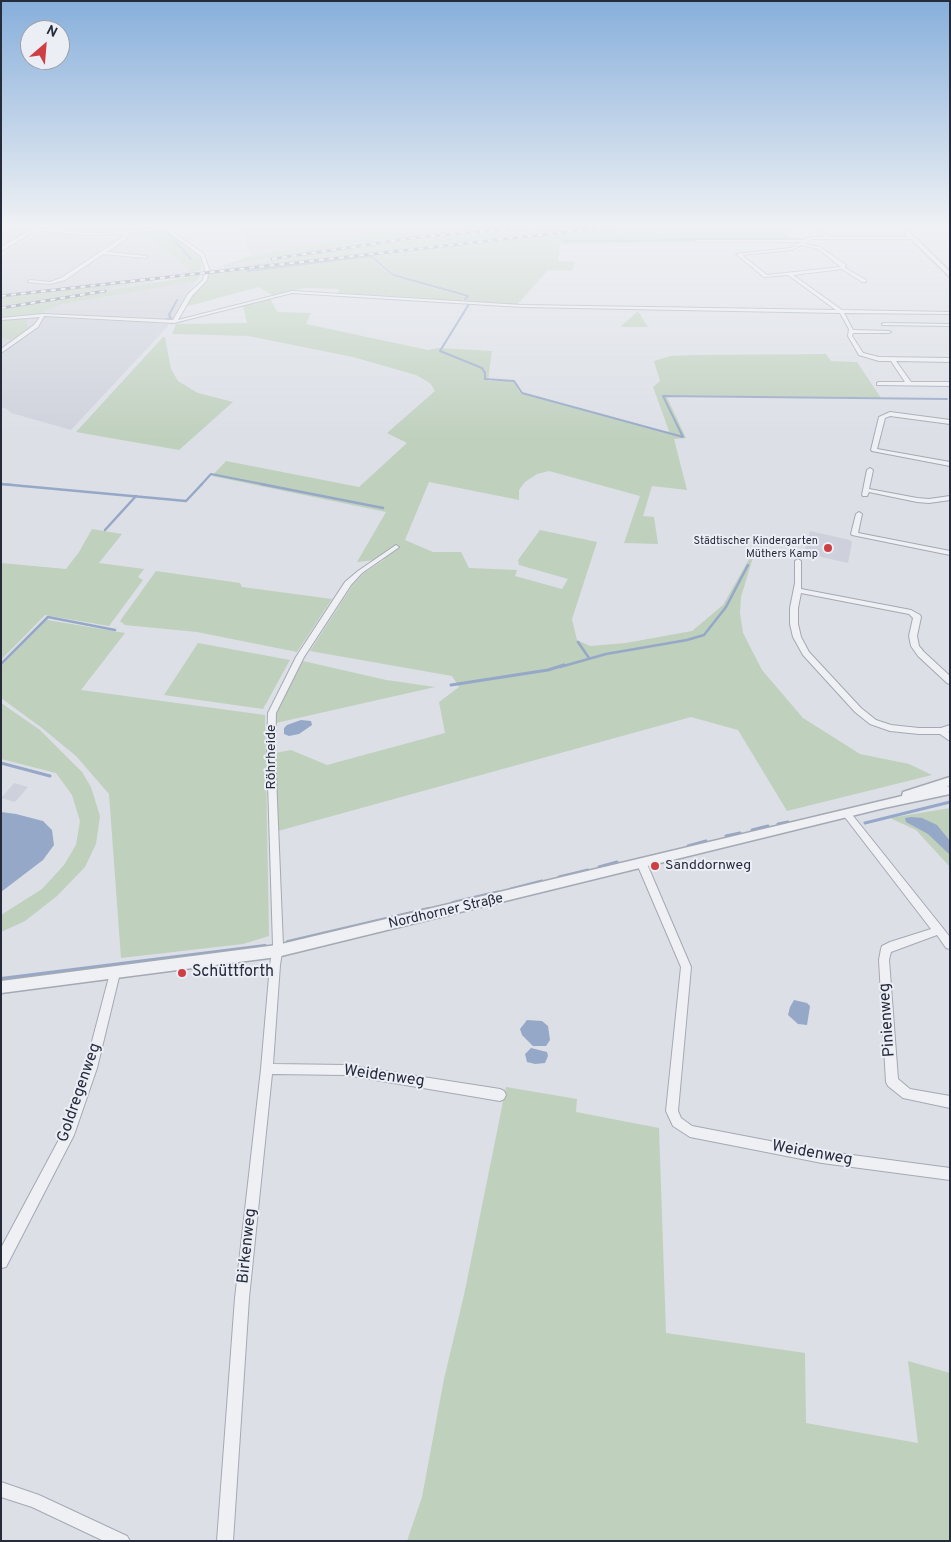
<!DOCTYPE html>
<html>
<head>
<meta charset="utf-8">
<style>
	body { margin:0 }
	#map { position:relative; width:951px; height:1542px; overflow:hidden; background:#dcdfe6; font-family:Overpass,sans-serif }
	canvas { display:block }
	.frame { position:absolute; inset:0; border:2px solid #262b3c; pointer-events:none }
	.north { position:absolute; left:20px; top:20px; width:50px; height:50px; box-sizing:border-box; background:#ebeef4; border:1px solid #9ca0aa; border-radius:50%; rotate:27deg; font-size:14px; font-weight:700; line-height:20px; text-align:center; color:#262b3c }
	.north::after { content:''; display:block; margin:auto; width:18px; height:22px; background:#cd3f43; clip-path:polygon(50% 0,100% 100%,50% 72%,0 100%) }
</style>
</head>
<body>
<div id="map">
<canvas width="951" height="1542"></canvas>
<div class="frame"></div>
<div class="north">N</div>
</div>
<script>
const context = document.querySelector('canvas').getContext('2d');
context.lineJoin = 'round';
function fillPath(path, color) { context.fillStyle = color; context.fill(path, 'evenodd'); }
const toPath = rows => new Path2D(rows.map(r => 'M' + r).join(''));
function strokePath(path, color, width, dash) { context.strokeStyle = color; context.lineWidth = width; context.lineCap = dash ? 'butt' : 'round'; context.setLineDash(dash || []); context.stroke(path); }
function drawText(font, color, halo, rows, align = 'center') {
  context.font = font + ' Overpass,sans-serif'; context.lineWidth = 4; context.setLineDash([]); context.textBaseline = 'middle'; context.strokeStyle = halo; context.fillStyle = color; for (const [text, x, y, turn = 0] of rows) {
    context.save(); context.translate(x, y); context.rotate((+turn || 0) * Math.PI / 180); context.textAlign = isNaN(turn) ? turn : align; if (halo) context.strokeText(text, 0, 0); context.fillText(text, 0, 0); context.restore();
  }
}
fillPath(toPath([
	[1,225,37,225,1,246],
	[51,225,131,225,189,269,189,272,203,271,203,274,153,280,156,283,1,309,1,306,128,284,1,297,1,254],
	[237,225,341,225,343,227,356,225,369,236,251,256],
	[519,225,568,225,364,245,235,267,607,225,642,225,209,273,210,270,224,269,222,266,317,249,409,236],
	[197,281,186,295,172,319,169,320,40,314,59,305],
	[26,317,58,317,167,324,169,325,71,430,11,413,7,409,1,407,1,339,12,340],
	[810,531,850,540,852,542,848,563,804,553],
	[14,783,28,787,15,802,1,798]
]), '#ced1db');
fillPath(toPath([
	[341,225,519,225,363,242,222,266,251,256,368,236,356,225,343,227],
	[568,225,607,225,225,269,364,245],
	[642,225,788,225,792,228,777,229,792,239,690,240,692,242,560,244,558,261,575,262,572,271,548,270,517,305,465,301,468,296,395,275,375,258,372,259,392,276,466,297,462,301,338,293,339,289,306,288,272,295,259,287,185,307,192,295,207,280,209,273],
	[165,229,202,256,201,270,188,273,189,269,141,232],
	[200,275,197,281,59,305,40,314,1,318,1,309],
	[140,282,98,290,1,306,1,297],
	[270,298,277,312,311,313,306,324,428,350,438,348,492,351,488,381,513,381,520,393,666,433,669,431,653,387,660,381,654,361,671,356,695,355,826,354,831,361,857,362,881,398,666,395,686,438,674,439,687,490,652,486,643,516,654,517,658,544,624,543,640,496,549,471,537,474,525,482,519,490,519,500,429,482,405,540,433,552,461,552,469,568,517,570,515,576,562,589,568,579,519,565,518,560,540,530,597,542,572,619,577,640,590,646,626,643,692,631,723,605,752,554,754,554,741,597,740,613,743,633,762,670,803,718,860,754,909,764,932,775,787,811,738,730,691,717,278,831,275,753,291,750,327,765,445,733,439,702,459,687,452,676,310,651,352,586,364,573,385,559,357,562,386,512,212,476,226,461,359,487,407,443,387,433,435,391,430,383,416,375,353,357,248,336,172,334,176,324,247,323,243,305],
	[638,311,648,327,621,327,622,325],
	[26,317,28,329,12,340,1,339,1,320],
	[163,337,165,337,171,369,178,381,198,393,233,402,179,450,76,432],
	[92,529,122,534,99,563,144,569,138,577,143,580,109,626,45,615,1,660,1,563,66,569,79,552],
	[156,571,240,583,242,587,332,599,297,652,197,632,125,625,120,621],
	[47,620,125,633,81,690,265,715,269,936,243,944,121,958,109,794,76,756,42,728,1,698,1,666],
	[198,643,290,660,263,709,164,695],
	[303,661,386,680,435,687,276,723,276,713],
	[1,703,40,730,82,772,91,787,100,816,96,844,85,867,57,896,25,921,1,932,1,915,42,889,64,865,76,845,80,821,72,795,56,773,1,759],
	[950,808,950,867,916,830,890,818],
	[506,1087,577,1099,576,1112,659,1128,666,1333,805,1353,806,1423,918,1443,908,1361,950,1373,950,1541,407,1541,422,1497,444,1379,464,1295]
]), '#bfd0bd');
fillPath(toPath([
	[301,720,311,721,312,725,299,734,289,736,284,734,284,728,287,725],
	[1,812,16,814,43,821,52,830,54,845,43,860,1,892],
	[911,817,922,818,937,825,950,841,950,855,928,834,906,822,905,818],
	[794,1000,807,1003,810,1006,807,1025,798,1024,788,1015,790,1007],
	[527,1020,542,1021,548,1026,550,1040,546,1046,533,1046,522,1035,520,1029],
	[531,1048,547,1052,548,1056,545,1063,535,1064,527,1062,525,1054]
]), '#96a8c7');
strokePath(toPath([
	[145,225,152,228],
	[35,227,39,225],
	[161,231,169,234,191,259],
	[564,241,800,239],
	[248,271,371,256,393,275,468,296,465,299],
	[469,304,440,351,482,368,485,373,485,379,514,381,522,393,683,437],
	[107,317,120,318],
	[165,320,171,318,169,315,177,300],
	[683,437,663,396,947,399],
	[1,484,14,485],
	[201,485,211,474,267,485]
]), '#96a8c7', 2);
strokePath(toPath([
	[1,484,186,501,202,484],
	[261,484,383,508],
	[105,530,136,496],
	[578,642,589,658],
	[1,664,48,617,115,630],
	[560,667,606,654,687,640,704,635,726,607,748,565]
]), '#96a8c7', 2.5);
strokePath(toPath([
	[451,685,548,670,564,665],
	[1,763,50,776],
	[865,823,950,802],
	[778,824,788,822],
	[752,830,768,826],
	[726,836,740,833],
	[688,846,706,841],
	[599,867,617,862],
	[559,877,588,870],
	[511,889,542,881],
	[486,895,498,892]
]), '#96a8c7', 3);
strokePath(toPath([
	[453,903,491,894],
	[288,942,429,909],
	[1,979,265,946]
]), '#96a8c7', 4);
const minor = toPath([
	[178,225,192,225,169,229,204,254,209,269,207,280,192,296,178,320,292,291,522,305,836,310,788,275,764,277,736,254,791,248,801,242,697,242,695,241,697,240,804,240,811,237,826,237,811,228,782,231,780,230,812,226,832,237,913,237,914,239,812,239,804,244,820,247,846,265,845,268,866,280,866,282,862,282,842,269,793,275,842,310,950,312,950,314,844,313,853,330,889,331,891,332,889,333,853,333,852,336,863,353,879,357,950,358,950,362,896,361,911,382,950,382,950,386,877,385,877,383,879,382,905,382,891,361,879,361,859,355,848,336,849,329,840,313,522,307,292,293,174,323,44,316,38,327,1,353,1,349,34,325,40,317,1,320,1,318,43,314,173,320,188,294,203,280,205,269,201,256,165,229,129,233,126,239,107,252,146,256,147,258,103,254,65,280,50,284,28,282,30,280,50,282,61,278,123,237,125,234,82,235,36,230,35,228,82,233,110,233,178,225],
	[801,245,818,249,841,267,767,275,742,255,792,250,801,245],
	[884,323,949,324,950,326,882,325,882,324,884,323],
	[890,412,950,420,950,424,890,416,885,418,877,449,950,462,950,466,872,451,871,450,879,417,890,412],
	[870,468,873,470,869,489,917,498,929,499,950,496,950,500,929,503,917,502,869,492,867,496,863,496,862,495,867,470,870,468],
	[859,512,862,514,858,533,950,551,950,555,852,535,851,534,856,514,859,512],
	[396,545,399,547,398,548,362,573,351,585,304,657,276,713,275,751,283,946,280,965,273,1064,346,1065,500,1089,504,1091,506,1095,504,1099,500,1101,346,1075,272,1074,249,1298,233,1541,217,1541,235,1298,261,1069,270,965,273,946,267,751,268,713,296,657,345,582,358,571,396,545],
	[798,559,801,561,801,589,911,610,920,615,921,617,917,636,919,646,924,652,950,676,950,684,947,683,918,656,911,646,909,636,913,618,909,614,801,593,798,608,798,624,801,637,809,652,861,708,876,720,891,725,919,728,941,728,950,725,950,731,948,732,950,733,950,741,940,734,919,734,890,731,870,724,855,712,803,655,793,637,790,624,790,608,795,583,795,561,798,559],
	[847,811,850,812,950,937,950,949,946,948,937,935,891,952,889,960,898,1079,910,1089,950,1096,950,1108,903,1098,888,1086,886,1082,879,960,881,949,882,946,890,942,931,929,844,816,842,814,844,812,847,811],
	[642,860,645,861,647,864,691,967,678,1111,681,1118,692,1126,822,1151,950,1168,950,1180,822,1163,690,1137,673,1126,666,1111,681,967,637,864,639,861,642,860],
	[115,968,119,970,120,973,97,1068,74,1135,6,1267,1,1268,1,1248,63,1132,85,1068,110,973,111,970,115,968],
	[1,1482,39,1495,127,1536,130,1541,104,1541,32,1507,1,1497,1,1482]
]);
const tertiary = toPath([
	[39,225,45,225,1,251,1,247,39,225],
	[894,225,899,225,915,237,950,272,950,277,911,239,894,225],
	[950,777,950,785,946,787,950,786,950,794,884,808,277,957,1,993,1,981,277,945,902,796,903,792,950,777]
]);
strokePath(minor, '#a5a9b3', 2);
strokePath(tertiary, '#a5a9b3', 3);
fillPath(minor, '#eef0f4');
fillPath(tertiary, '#eef0f4');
const rail = toPath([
	[272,259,412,238,553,225],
	[1,296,628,225],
	[1,308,105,291]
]);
strokePath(rail, '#757c8f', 3);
strokePath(rail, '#ebeef4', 2, [5]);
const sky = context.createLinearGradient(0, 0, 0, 441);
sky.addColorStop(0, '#87afdb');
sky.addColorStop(0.51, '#eff1f4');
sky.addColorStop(1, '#eff1f400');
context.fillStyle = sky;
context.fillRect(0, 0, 951, 441);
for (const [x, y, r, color] of [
	[828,548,5,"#cd3f43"],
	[655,866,5,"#cd3f43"],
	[182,973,5,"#cd3f43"]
]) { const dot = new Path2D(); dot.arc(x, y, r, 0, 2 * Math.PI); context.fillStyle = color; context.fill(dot); strokePath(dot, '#ebeef4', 2); }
drawText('11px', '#262b3c', '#ebeef4', [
	["Städtischer Kindergarten",818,542],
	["Müthers Kamp",818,555]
], 'right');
drawText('14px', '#262b3c', '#ebeef4', [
	["Röhrheide",272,757,-90],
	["Nordhorner Straße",446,912,-13]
]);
drawText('14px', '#262b3c', '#ebeef4', [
	["Sanddornweg",665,866]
], 'left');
drawText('16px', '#262b3c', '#ebeef4', [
	["Schüttforth",192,973]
], 'left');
drawText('16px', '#262b3c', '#ebeef4', [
	["Pinienweg",888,1020,-94],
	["Weidenweg",384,1077,8],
	["Goldregenweg",80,1093,-71],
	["Weidenweg",812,1154,10],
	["Birkenweg",248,1246,-84]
]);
</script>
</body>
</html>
